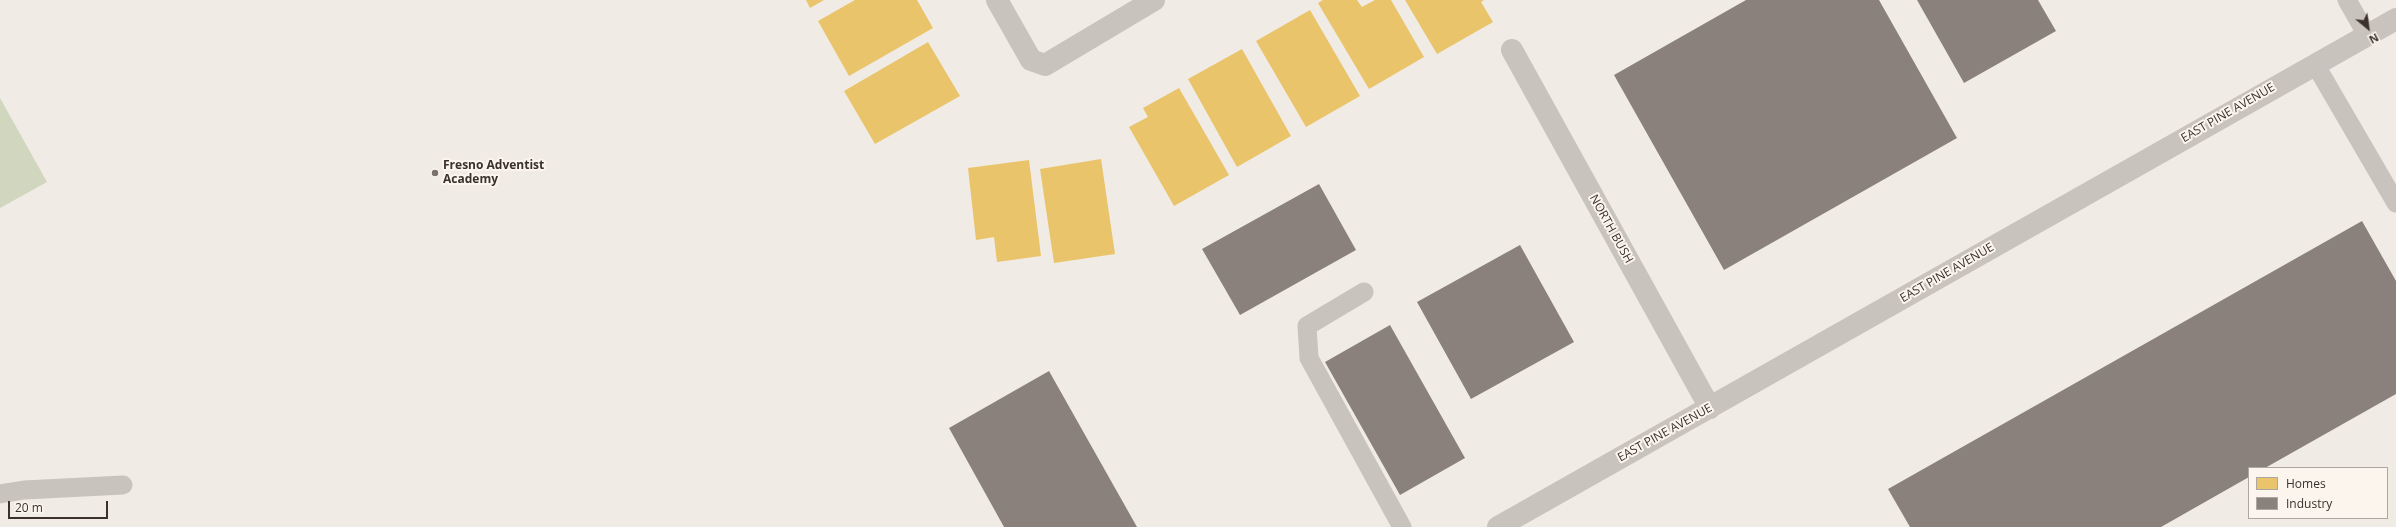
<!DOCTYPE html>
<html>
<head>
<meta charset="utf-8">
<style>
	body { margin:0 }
	#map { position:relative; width:2396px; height:527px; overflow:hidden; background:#f0ebe5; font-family:"Open Sans",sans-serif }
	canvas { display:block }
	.legend { position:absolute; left:2248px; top:467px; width:140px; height:52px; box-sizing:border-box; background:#fbf5ee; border:1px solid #aea6a0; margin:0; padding:5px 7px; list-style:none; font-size:12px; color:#3b302b }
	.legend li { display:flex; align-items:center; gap:8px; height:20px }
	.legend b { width:20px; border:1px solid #aea6a0 }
	.north { position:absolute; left:2348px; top:8px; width:40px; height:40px; -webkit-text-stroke:3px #fbf5ee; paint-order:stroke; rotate:151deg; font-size:11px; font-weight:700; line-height:16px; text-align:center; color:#3b302b }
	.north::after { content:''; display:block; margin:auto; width:14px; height:18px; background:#3b302b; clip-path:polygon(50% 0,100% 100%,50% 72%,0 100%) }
	.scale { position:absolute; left:8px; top:501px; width:100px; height:18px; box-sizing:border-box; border:2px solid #3b302b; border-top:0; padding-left:5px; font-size:12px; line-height:14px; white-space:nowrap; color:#3b302b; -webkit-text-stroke:3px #fbf5ee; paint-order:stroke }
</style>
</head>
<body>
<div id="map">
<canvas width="2396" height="527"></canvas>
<ul class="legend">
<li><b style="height:11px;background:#e9c46a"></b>Homes</li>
<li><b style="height:11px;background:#8a817c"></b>Industry</li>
</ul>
<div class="north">N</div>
<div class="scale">20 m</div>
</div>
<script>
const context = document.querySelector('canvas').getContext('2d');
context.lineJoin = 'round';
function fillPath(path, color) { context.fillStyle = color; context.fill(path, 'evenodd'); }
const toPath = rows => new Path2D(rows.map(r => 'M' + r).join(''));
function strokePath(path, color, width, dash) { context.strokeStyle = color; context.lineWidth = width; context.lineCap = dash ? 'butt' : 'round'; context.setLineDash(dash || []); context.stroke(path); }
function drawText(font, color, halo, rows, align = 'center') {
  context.font = font + ' "Open Sans",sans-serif'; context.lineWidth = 4; context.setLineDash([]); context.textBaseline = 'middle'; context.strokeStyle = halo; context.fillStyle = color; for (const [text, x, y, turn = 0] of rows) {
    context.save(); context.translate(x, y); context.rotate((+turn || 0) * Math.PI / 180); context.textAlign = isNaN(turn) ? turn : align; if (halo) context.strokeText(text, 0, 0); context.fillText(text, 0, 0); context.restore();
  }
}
fillPath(toPath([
	[0,98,47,182,0,208]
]), '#d1d6bf');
fillPath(toPath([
	[806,0,824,0,810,8],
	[855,0,917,0,933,28,849,76,818,21],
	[1323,0,1357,0,1362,7,1375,0,1391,0,1424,57,1369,89,1318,3],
	[1405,0,1484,0,1481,2,1493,22,1437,54],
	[1310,10,1360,96,1306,127,1256,41],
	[928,42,960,96,875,144,844,91],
	[1242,49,1291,136,1237,167,1188,79],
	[1179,88,1229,175,1174,206,1129,127,1148,117,1143,108],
	[1101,159,1115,254,1054,263,1040,169],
	[1029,160,1041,256,997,262,994,237,976,240,968,168]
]), '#e9c46a');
fillPath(toPath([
	[1746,0,1879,0,1957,138,1724,270,1614,75],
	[1917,0,2038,0,2056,31,1964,83],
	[1319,184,1356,250,1240,315,1202,249],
	[2362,221,2396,281,2396,394,2265,468,2249,468,2249,477,2161,527,1910,527,1888,489],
	[1520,245,1574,342,1471,399,1417,302],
	[1390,325,1465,458,1400,495,1325,362],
	[1049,371,1137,527,1004,527,949,428]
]), '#8a817c');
strokePath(toPath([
	[2347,0,2367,35],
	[2315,64,2396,203],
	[1364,292,1307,326,1309,358,1402,527],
	[0,494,24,490,123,485]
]), '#c9c3be', 19);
strokePath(toPath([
	[997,0,1031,60,1045,65,1154,0],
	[1512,50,1710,408],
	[1498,527,2396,19]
]), '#c9c3be', 22);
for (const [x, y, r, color] of [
	[435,173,4,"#7a716c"]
]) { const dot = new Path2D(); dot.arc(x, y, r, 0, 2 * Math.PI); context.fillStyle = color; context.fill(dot); strokePath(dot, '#fbf5ee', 1.5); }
drawText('12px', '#3b302b', '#fbf5ee', [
	["EAST PINE AVENUE",2228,113,-30],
	["NORTH BUSH",1611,229,61],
	["EAST PINE AVENUE",1947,273,-30],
	["EAST PINE AVENUE",1665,433,-29]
]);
drawText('bold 12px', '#3b302b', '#fbf5ee', [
	["Fresno Adventist",443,166],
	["Academy",443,180]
], 'left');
</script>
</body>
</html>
